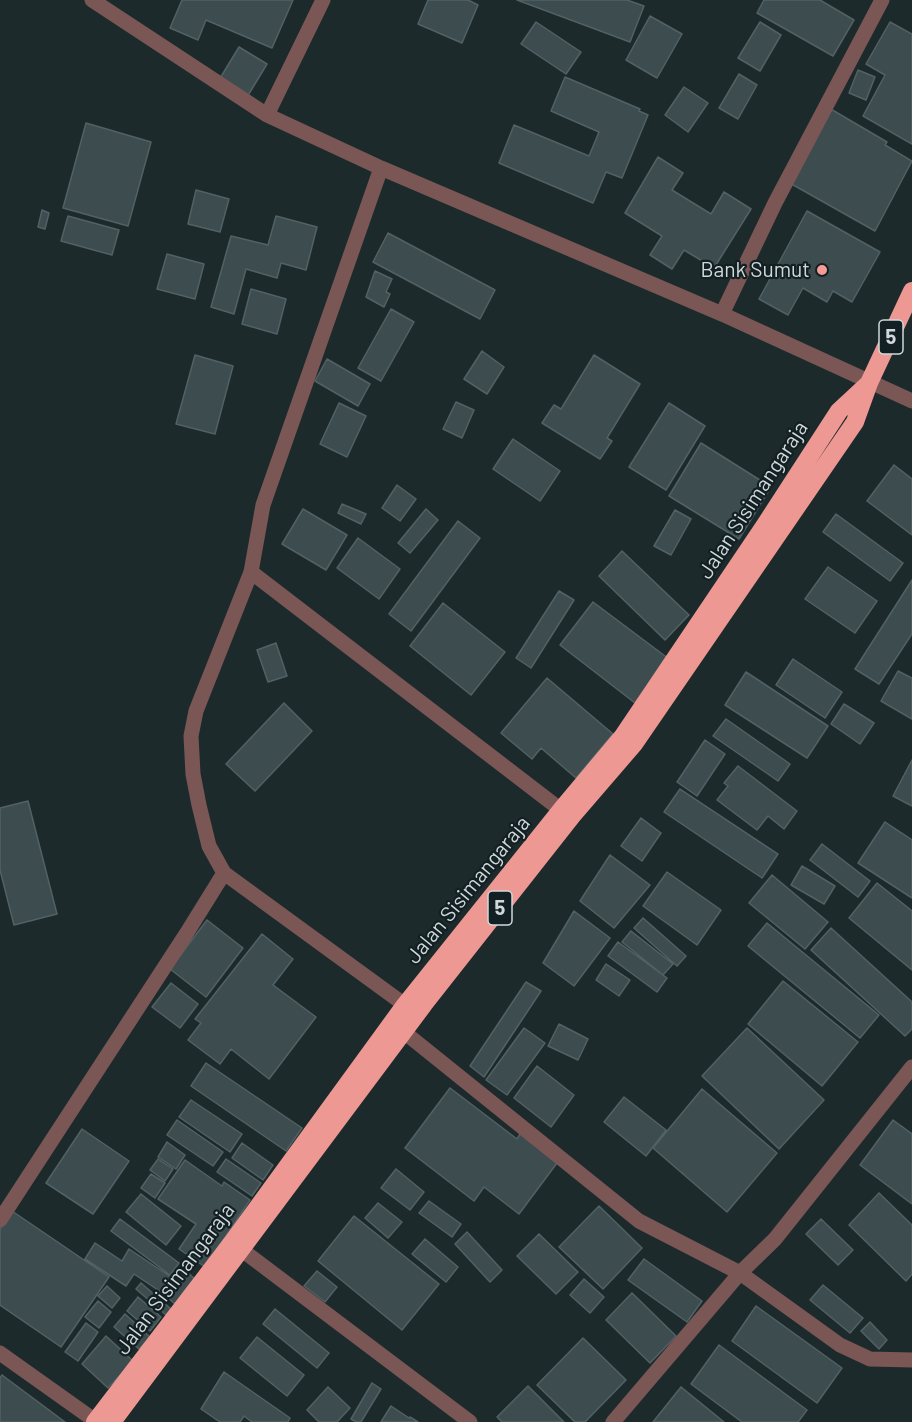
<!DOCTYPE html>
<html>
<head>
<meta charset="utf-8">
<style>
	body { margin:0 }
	canvas { display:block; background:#1c2a2c }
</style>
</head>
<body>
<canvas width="912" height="1422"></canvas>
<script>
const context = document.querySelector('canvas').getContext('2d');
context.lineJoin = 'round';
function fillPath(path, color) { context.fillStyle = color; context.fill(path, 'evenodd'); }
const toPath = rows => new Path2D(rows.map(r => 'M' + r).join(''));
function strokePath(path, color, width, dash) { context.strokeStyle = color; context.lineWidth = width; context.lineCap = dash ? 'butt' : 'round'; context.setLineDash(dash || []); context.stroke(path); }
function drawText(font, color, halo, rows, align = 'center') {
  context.font = font + ' Barlow,sans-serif'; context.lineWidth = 4.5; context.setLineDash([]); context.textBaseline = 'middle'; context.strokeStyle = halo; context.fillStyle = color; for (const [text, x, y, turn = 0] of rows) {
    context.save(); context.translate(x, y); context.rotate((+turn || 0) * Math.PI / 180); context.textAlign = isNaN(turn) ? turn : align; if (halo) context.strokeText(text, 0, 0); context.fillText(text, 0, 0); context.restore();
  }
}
const building = toPath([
	[182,0,293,0,272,48,206,20,198,40,170,28,182,0],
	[428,0,468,0,478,5,462,43,418,24,428,0],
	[517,0,627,0,644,6,630,42,517,0],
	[764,0,820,0,854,20,833,56,757,13,764,0],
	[650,16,682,34,657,78,626,60,650,16],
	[536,22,581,52,566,74,521,44,536,22],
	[760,22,781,35,760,71,738,58,760,22],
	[890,22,912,34,912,144,863,116,885,75,866,64,890,22],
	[239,47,267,64,247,97,219,80,239,47],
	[858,70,875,77,866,100,849,93,858,70],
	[739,74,757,85,738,119,719,108,739,74],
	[565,77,640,109,639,111,648,115,622,178,606,172,593,203,499,163,514,125,589,156,599,132,551,111,565,77],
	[684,87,708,103,688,132,665,115,684,87],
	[829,108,887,142,885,145,912,161,875,231,788,182,829,108],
	[86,123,151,142,128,226,63,208,86,123],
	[658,157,683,173,672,190,711,214,724,192,751,209,714,268,684,250,672,269,650,255,662,236,625,213,658,157],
	[196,190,229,199,220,232,188,224,196,190],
	[42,210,49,213,45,229,38,227,42,210],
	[807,211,880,252,852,302,833,291,827,302,803,288,788,315,759,299,807,211],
	[68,216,119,230,112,255,61,241,68,216],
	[276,216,317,227,306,270,281,263,277,278,246,269,234,314,211,307,231,236,268,245,276,216],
	[388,233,495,290,480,319,373,262,388,233],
	[167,254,204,264,195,299,157,289,167,254],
	[375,271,392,279,386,292,390,294,384,307,366,297,375,271],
	[251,289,286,299,277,334,242,324,251,289],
	[391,309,414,322,381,381,358,368,391,309],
	[482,351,504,367,487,394,464,379,482,351],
	[195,355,233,366,215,434,176,424,195,355],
	[594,355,640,384,607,438,612,441,600,459,542,423,554,405,561,409,594,355],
	[327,359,370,384,358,406,315,381,327,359],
	[456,402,474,410,462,438,443,429,456,402],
	[339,403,366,416,347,457,320,444,339,403],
	[669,403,705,426,666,490,629,467,669,403],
	[513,439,560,471,540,501,493,469,513,439],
	[701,443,771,487,739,539,669,496,701,443],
	[894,465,912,479,912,535,867,501,894,465],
	[397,485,416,499,400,521,382,508,397,485],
	[342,504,366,514,361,524,338,513,342,504],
	[303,509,347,535,326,570,282,544,303,509],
	[426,509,438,520,410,553,398,543,426,509],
	[675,510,691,519,671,555,654,546,675,510],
	[836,514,903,563,890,581,823,532,836,514],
	[458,521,480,538,411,631,389,614,458,521],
	[358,538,400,569,379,599,337,568,358,538],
	[622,551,689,615,665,640,599,576,622,551],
	[828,567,877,601,855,633,805,599,828,567],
	[912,580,912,634,879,684,855,669,912,580],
	[559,591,574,600,531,668,516,658,559,591],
	[593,602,669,659,635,703,560,645,593,602],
	[443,603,505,652,471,695,410,646,443,603],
	[276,643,287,676,268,682,257,650,276,643],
	[793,659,842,692,825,718,776,685,793,659],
	[898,671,912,678,912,719,881,701,898,671],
	[746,672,828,726,807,758,725,705,746,672],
	[547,678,613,734,576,778,541,748,532,759,501,733,547,678],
	[284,703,312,731,255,791,226,764,284,703],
	[844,704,874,723,860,744,831,724,844,704],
	[726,719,790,764,778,781,713,736,726,719],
	[705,740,725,754,697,796,677,782,705,740],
	[912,760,912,806,893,796,912,760],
	[738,766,797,811,784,829,768,816,757,830,717,800,728,786,724,783,738,766],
	[680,789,778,854,762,878,664,812,680,789],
	[28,801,57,914,14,925,0,870,0,808,28,801],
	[641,818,661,833,642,861,621,846,641,818],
	[885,822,912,840,912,898,858,863,885,822],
	[822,844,870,881,858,897,810,860,822,844],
	[610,855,650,885,614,928,580,901,610,855],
	[802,866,835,886,824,904,791,885,802,866],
	[667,872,721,910,697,945,643,906,667,872],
	[772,875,828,922,805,949,749,903,772,875],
	[877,883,912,911,912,970,849,918,877,883],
	[574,911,610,938,574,986,543,963,574,911],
	[643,918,686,956,677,966,634,928,643,918],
	[207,920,243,948,206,997,170,969,207,920],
	[767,923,879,1015,860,1038,748,946,767,923],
	[831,928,912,1002,912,1029,905,1036,811,950,831,928],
	[631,931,673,964,663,975,622,942,631,931],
	[262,934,293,959,273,985,316,1017,269,1079,231,1049,220,1064,188,1040,201,1023,195,1019,262,934],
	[618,942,667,978,657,992,608,956,618,942],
	[606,964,630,980,619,996,596,980,606,964],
	[783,981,858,1042,822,1086,748,1024,783,981],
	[526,982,541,991,484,1077,470,1066,526,982],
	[171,983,198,1004,180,1028,152,1007,171,983],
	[559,1024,588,1039,578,1060,548,1046,559,1024],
	[524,1028,545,1043,507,1095,486,1080,524,1028],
	[747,1028,824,1100,779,1149,702,1076,747,1028],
	[206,1063,302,1128,286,1151,191,1086,206,1063],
	[537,1066,574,1095,551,1127,514,1098,537,1066],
	[450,1088,517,1139,520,1134,557,1163,519,1214,484,1187,474,1201,405,1148,450,1088],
	[702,1089,777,1153,727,1212,653,1148,702,1089],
	[624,1097,666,1130,646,1156,604,1122,624,1097],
	[191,1100,242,1134,230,1152,179,1117,191,1100],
	[177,1120,223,1152,213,1166,167,1135,177,1120],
	[893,1120,912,1134,912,1204,860,1165,893,1120],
	[82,1129,129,1161,93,1214,46,1183,82,1129],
	[167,1142,185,1155,176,1169,158,1157,167,1142],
	[242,1143,273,1165,263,1180,232,1158,242,1143],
	[158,1159,173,1169,165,1181,150,1170,158,1159],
	[226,1159,261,1183,252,1196,217,1172,226,1159],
	[185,1160,222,1186,224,1182,250,1200,205,1267,179,1249,196,1224,158,1199,185,1160],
	[396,1169,424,1192,410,1210,381,1188,396,1169],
	[151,1174,165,1183,155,1198,141,1188,151,1174],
	[879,1193,912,1225,912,1274,906,1281,849,1225,879,1193],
	[141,1194,181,1226,166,1245,126,1212,141,1194],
	[429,1201,461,1224,452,1237,419,1213,429,1201],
	[378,1203,402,1222,388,1238,365,1218,378,1203],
	[599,1206,642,1248,603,1289,559,1247,599,1206],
	[12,1211,109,1277,61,1347,0,1305,0,1229,12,1211],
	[354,1216,439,1284,402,1330,318,1261,354,1216],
	[120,1219,179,1263,170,1275,111,1231,120,1219],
	[821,1219,853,1250,838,1265,806,1234,821,1219],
	[467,1232,502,1270,490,1282,455,1244,467,1232],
	[539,1234,578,1272,556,1294,517,1256,539,1234],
	[425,1239,458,1267,446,1282,412,1254,425,1239],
	[95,1243,122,1261,129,1249,171,1277,161,1292,134,1274,126,1286,85,1259,95,1243],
	[644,1259,702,1301,687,1322,628,1280,644,1259],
	[186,1271,197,1281,176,1305,165,1295,186,1271],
	[317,1271,337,1287,325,1302,304,1286,317,1271],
	[584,1279,604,1297,590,1313,570,1295,584,1279],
	[141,1283,171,1309,166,1315,136,1289,141,1283],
	[823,1285,863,1318,850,1333,810,1300,823,1285],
	[107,1286,120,1298,112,1308,98,1296,107,1286],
	[632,1293,676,1336,650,1363,606,1320,632,1293],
	[138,1297,161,1317,150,1331,127,1311,138,1297],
	[98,1301,111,1312,99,1328,85,1317,98,1301],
	[756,1306,842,1368,817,1403,732,1341,756,1306],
	[275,1309,329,1353,317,1368,263,1324,275,1309],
	[125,1314,150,1337,139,1349,114,1327,125,1314],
	[870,1322,887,1340,879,1349,861,1331,870,1322],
	[86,1323,98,1332,78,1361,65,1352,86,1323],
	[106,1336,133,1361,108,1388,82,1364,106,1336],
	[257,1337,304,1375,287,1396,240,1358,257,1337],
	[583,1338,626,1380,585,1422,575,1422,537,1385,583,1338],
	[719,1345,807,1410,798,1422,742,1422,691,1384,719,1345],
	[224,1372,290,1418,288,1422,252,1422,244,1416,240,1422,220,1422,201,1409,224,1372],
	[2,1375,65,1422,0,1422,0,1378,2,1375],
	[372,1383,381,1389,361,1422,356,1422,351,1419,372,1383],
	[528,1386,564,1422,502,1422,497,1417,528,1386],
	[328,1387,350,1408,337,1422,319,1422,307,1410,328,1387],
	[681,1387,724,1422,653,1422,681,1387],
	[391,1406,409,1418,410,1417,418,1422,381,1422,391,1406]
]);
fillPath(building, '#3d4c4e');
strokePath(building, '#526164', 1.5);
strokePath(toPath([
	[92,0,267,115,381,168,722,314,912,401],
	[267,115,323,0],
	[381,168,263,505,251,572,196,711,191,736,193,774,199,805,209,846,224,873,405,1005],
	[722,314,775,203,882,0],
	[251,572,561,810],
	[404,1032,639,1221,740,1273,840,1345,870,1359,912,1360],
	[0,1220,188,931,224,873],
	[242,1250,470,1422],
	[0,1353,97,1422],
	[613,1422,740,1273,775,1239,912,1067]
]), '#7a5755', 15);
strokePath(toPath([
	[95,1422,231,1244,405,1005,561,810,623,736,765,525,839,411,867,385],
	[112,1422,424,1004,572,816,634,744,855,422,869,383,912,291]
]), '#ee9893', 18);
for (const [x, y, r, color] of [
	[822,270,6,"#f59c96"]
]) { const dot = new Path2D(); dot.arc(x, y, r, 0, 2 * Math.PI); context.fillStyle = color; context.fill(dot); strokePath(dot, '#132023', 2); }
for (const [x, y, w] of [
	[891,337,24],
	[500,908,24]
]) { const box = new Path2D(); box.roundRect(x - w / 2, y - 17, w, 34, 4.5); context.fillStyle = '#132023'; context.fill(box); strokePath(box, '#d0d8da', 1.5); }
drawText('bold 20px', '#d0d8da', null, [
	["5",891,337],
	["5",500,908]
]);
drawText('21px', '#d0d8da', '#132023', [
	["Bank Sumut",810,270]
], 'right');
drawText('21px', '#d0d8da', '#132023', [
	["Jalan Sisimangaraja",753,500,-57],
	["Jalan Sisimangaraja",468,890,-51],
	["Jalan Sisimangaraja",175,1279,-53]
]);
</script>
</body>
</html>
